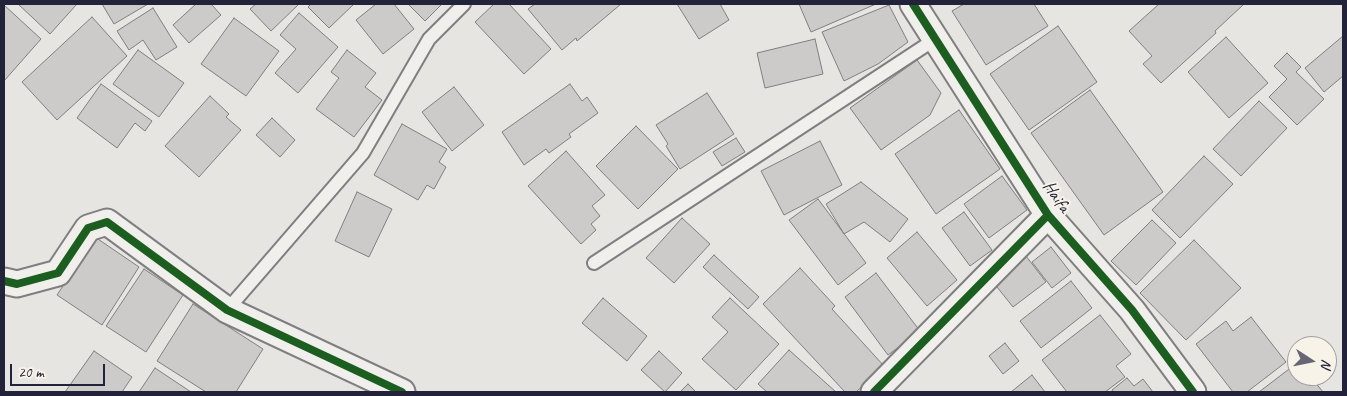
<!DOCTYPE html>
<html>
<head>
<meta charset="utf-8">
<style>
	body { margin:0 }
	#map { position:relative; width:1347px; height:396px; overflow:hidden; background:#e7e5e1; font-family:Caveat,sans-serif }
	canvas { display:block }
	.frame { position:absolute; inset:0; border:5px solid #22223b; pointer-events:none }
	.north { position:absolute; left:1287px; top:336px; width:50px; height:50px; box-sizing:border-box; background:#f7f3e8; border:1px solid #a29fa3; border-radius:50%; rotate:101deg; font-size:14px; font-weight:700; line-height:20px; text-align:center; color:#22223b }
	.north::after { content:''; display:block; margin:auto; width:18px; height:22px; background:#676675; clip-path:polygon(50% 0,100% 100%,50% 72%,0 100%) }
	.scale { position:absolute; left:10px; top:364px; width:95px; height:22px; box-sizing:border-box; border:2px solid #22223b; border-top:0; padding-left:6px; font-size:15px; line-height:18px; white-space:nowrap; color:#22223b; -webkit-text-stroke:4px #f7f3e8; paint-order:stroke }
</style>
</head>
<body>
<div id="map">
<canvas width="1347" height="396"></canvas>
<div class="frame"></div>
<div class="north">N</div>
<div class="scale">20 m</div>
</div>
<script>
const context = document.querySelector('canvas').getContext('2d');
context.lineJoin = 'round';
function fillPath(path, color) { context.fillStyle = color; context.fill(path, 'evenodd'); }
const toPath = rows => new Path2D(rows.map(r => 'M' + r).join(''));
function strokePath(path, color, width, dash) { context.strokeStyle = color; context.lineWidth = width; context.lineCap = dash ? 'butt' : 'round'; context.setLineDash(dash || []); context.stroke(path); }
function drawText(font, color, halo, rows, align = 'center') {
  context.font = font + ' Caveat,sans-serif'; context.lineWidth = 4; context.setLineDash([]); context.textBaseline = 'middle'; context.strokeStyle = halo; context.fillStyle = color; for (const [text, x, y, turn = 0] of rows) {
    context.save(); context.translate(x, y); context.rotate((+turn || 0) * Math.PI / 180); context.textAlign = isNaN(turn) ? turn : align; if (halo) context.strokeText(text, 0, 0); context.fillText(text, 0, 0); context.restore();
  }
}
const building = toPath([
	[18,4,77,4,50,34,18,4],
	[102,4,148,4,114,24,102,4],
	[196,4,211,4,221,15,189,43,173,25,196,4],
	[256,4,299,4,271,31,250,9,256,4],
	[311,4,354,4,329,28,308,7,311,4],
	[376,4,394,4,414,29,383,54,356,20,376,4],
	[408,4,442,4,425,21,408,4],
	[494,4,509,4,551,49,524,74,475,22,494,4],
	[535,4,621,4,577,41,576,38,562,50,528,9,535,4],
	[677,4,720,4,729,20,699,39,677,4],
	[799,4,876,4,811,32,799,4],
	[964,4,1034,4,1048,26,986,65,952,11,964,4],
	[1159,4,1242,4,1243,5,1215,31,1216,33,1161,83,1143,64,1152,56,1129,31,1159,4],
	[4,5,41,39,4,81,4,5],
	[889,5,908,42,878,64,844,81,822,32,889,5],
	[153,8,177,47,156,60,143,40,129,50,117,31,153,8],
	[299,13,338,47,298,93,275,73,296,49,280,35,299,13],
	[92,17,127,56,57,120,22,82,92,17],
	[234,18,279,51,246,96,201,64,234,18],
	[1058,26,1097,82,1029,130,990,74,1058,26],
	[1343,36,1343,76,1324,92,1305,68,1343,36],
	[1226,37,1268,83,1229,118,1188,72,1226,37],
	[815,39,823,74,765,88,757,53,815,39],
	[138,50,184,83,159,117,113,84,138,50],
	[347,50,376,73,365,87,382,100,354,137,316,109,339,78,331,72,347,50],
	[1287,53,1301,67,1296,72,1324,99,1297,125,1269,97,1287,79,1274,66,1287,53],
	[917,60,941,93,930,115,881,150,850,108,917,60],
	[101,84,152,121,145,131,135,123,117,148,77,118,101,84],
	[570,84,582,101,587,97,598,113,569,134,571,137,549,153,546,149,524,165,502,132,570,84],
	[454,87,484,125,452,151,422,112,454,87],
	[1090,90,1163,192,1104,235,1031,133,1090,90],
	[707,93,734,134,680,169,666,146,668,144,656,125,707,93],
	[210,96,229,114,226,117,241,130,199,177,165,146,210,96],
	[1259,101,1287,128,1241,176,1213,149,1259,101],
	[959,110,1000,169,936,214,895,154,959,110],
	[272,118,295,140,280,157,256,135,272,118],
	[402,124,447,149,439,162,446,167,434,189,427,185,418,200,374,175,402,124],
	[636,126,678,169,638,209,596,166,636,126],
	[736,138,745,152,722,166,713,152,736,138],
	[820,141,842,185,784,215,761,171,820,141],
	[566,151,605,195,592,206,600,216,591,224,596,230,581,244,528,186,566,151],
	[1204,156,1233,184,1180,238,1152,210,1204,156],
	[1002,176,1027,210,989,238,964,204,1002,176],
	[861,182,908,219,890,242,864,222,844,234,826,204,861,182],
	[357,192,392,209,369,257,335,241,357,192],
	[818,199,866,263,838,285,789,220,818,199],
	[964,212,992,250,970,266,942,228,964,212],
	[682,218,710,244,674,283,646,258,682,218],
	[1152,220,1176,243,1136,285,1111,261,1152,220],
	[917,232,957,280,927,306,887,258,917,232],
	[95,237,139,267,102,325,57,295,95,237],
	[1194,240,1241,288,1186,340,1140,293,1194,240],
	[1051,247,1071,273,1052,288,1032,262,1051,247],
	[714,255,759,297,748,309,703,267,714,255],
	[1026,256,1046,282,1013,307,993,282,1026,256],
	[800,268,835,306,832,309,884,366,856,392,845,392,763,304,800,268],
	[144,269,183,295,146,352,106,326,144,269],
	[876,273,920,331,888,355,845,297,876,273],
	[1071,281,1092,308,1041,348,1020,321,1071,281],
	[603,298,647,336,627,361,582,323,603,298],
	[730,298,779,344,736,390,702,359,728,332,712,317,730,298],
	[193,304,263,349,236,392,206,392,157,361,193,304],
	[1100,315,1131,354,1116,366,1125,377,1105,392,1067,392,1042,360,1100,315],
	[1251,317,1286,362,1247,392,1233,392,1196,344,1226,321,1233,331,1251,317],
	[1005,343,1019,361,1003,374,989,356,1005,343],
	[789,350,836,392,767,392,758,384,789,350],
	[94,351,132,377,122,392,65,392,94,351],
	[659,351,682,373,665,392,641,370,659,351],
	[1297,363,1297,376,1310,376,1323,392,1259,392,1297,363],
	[155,368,191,392,139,392,155,368],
	[1032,375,1045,392,1011,392,1032,375],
	[1127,378,1134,386,1143,379,1153,392,1113,392,1112,390,1127,378],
	[688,384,696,392,680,392,688,384]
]);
fillPath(building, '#cdcbc9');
strokePath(building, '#7f7e81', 1);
const lane = toPath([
	[594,263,937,38],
	[227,310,363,153,429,39,464,4]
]);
const street = toPath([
	[913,4,1048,215,1132,310,1193,392],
	[4,281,17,284,58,273,88,228,107,222,227,310,402,392],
	[874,392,1048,215]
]);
strokePath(lane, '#7f7e81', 16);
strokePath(street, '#7f7e81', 29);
strokePath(lane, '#f0efeb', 12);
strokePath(street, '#f0efeb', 25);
strokePath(toPath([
	[913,4,1048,215,1132,310,1193,392],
	[4,281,17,284,58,273,88,228,107,222,227,310,402,392],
	[874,392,1048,215]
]), '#1b5e20', 8);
drawText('18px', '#22223b', '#f7f3e8', [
	["Haifa",1056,197,55]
]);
</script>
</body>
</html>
